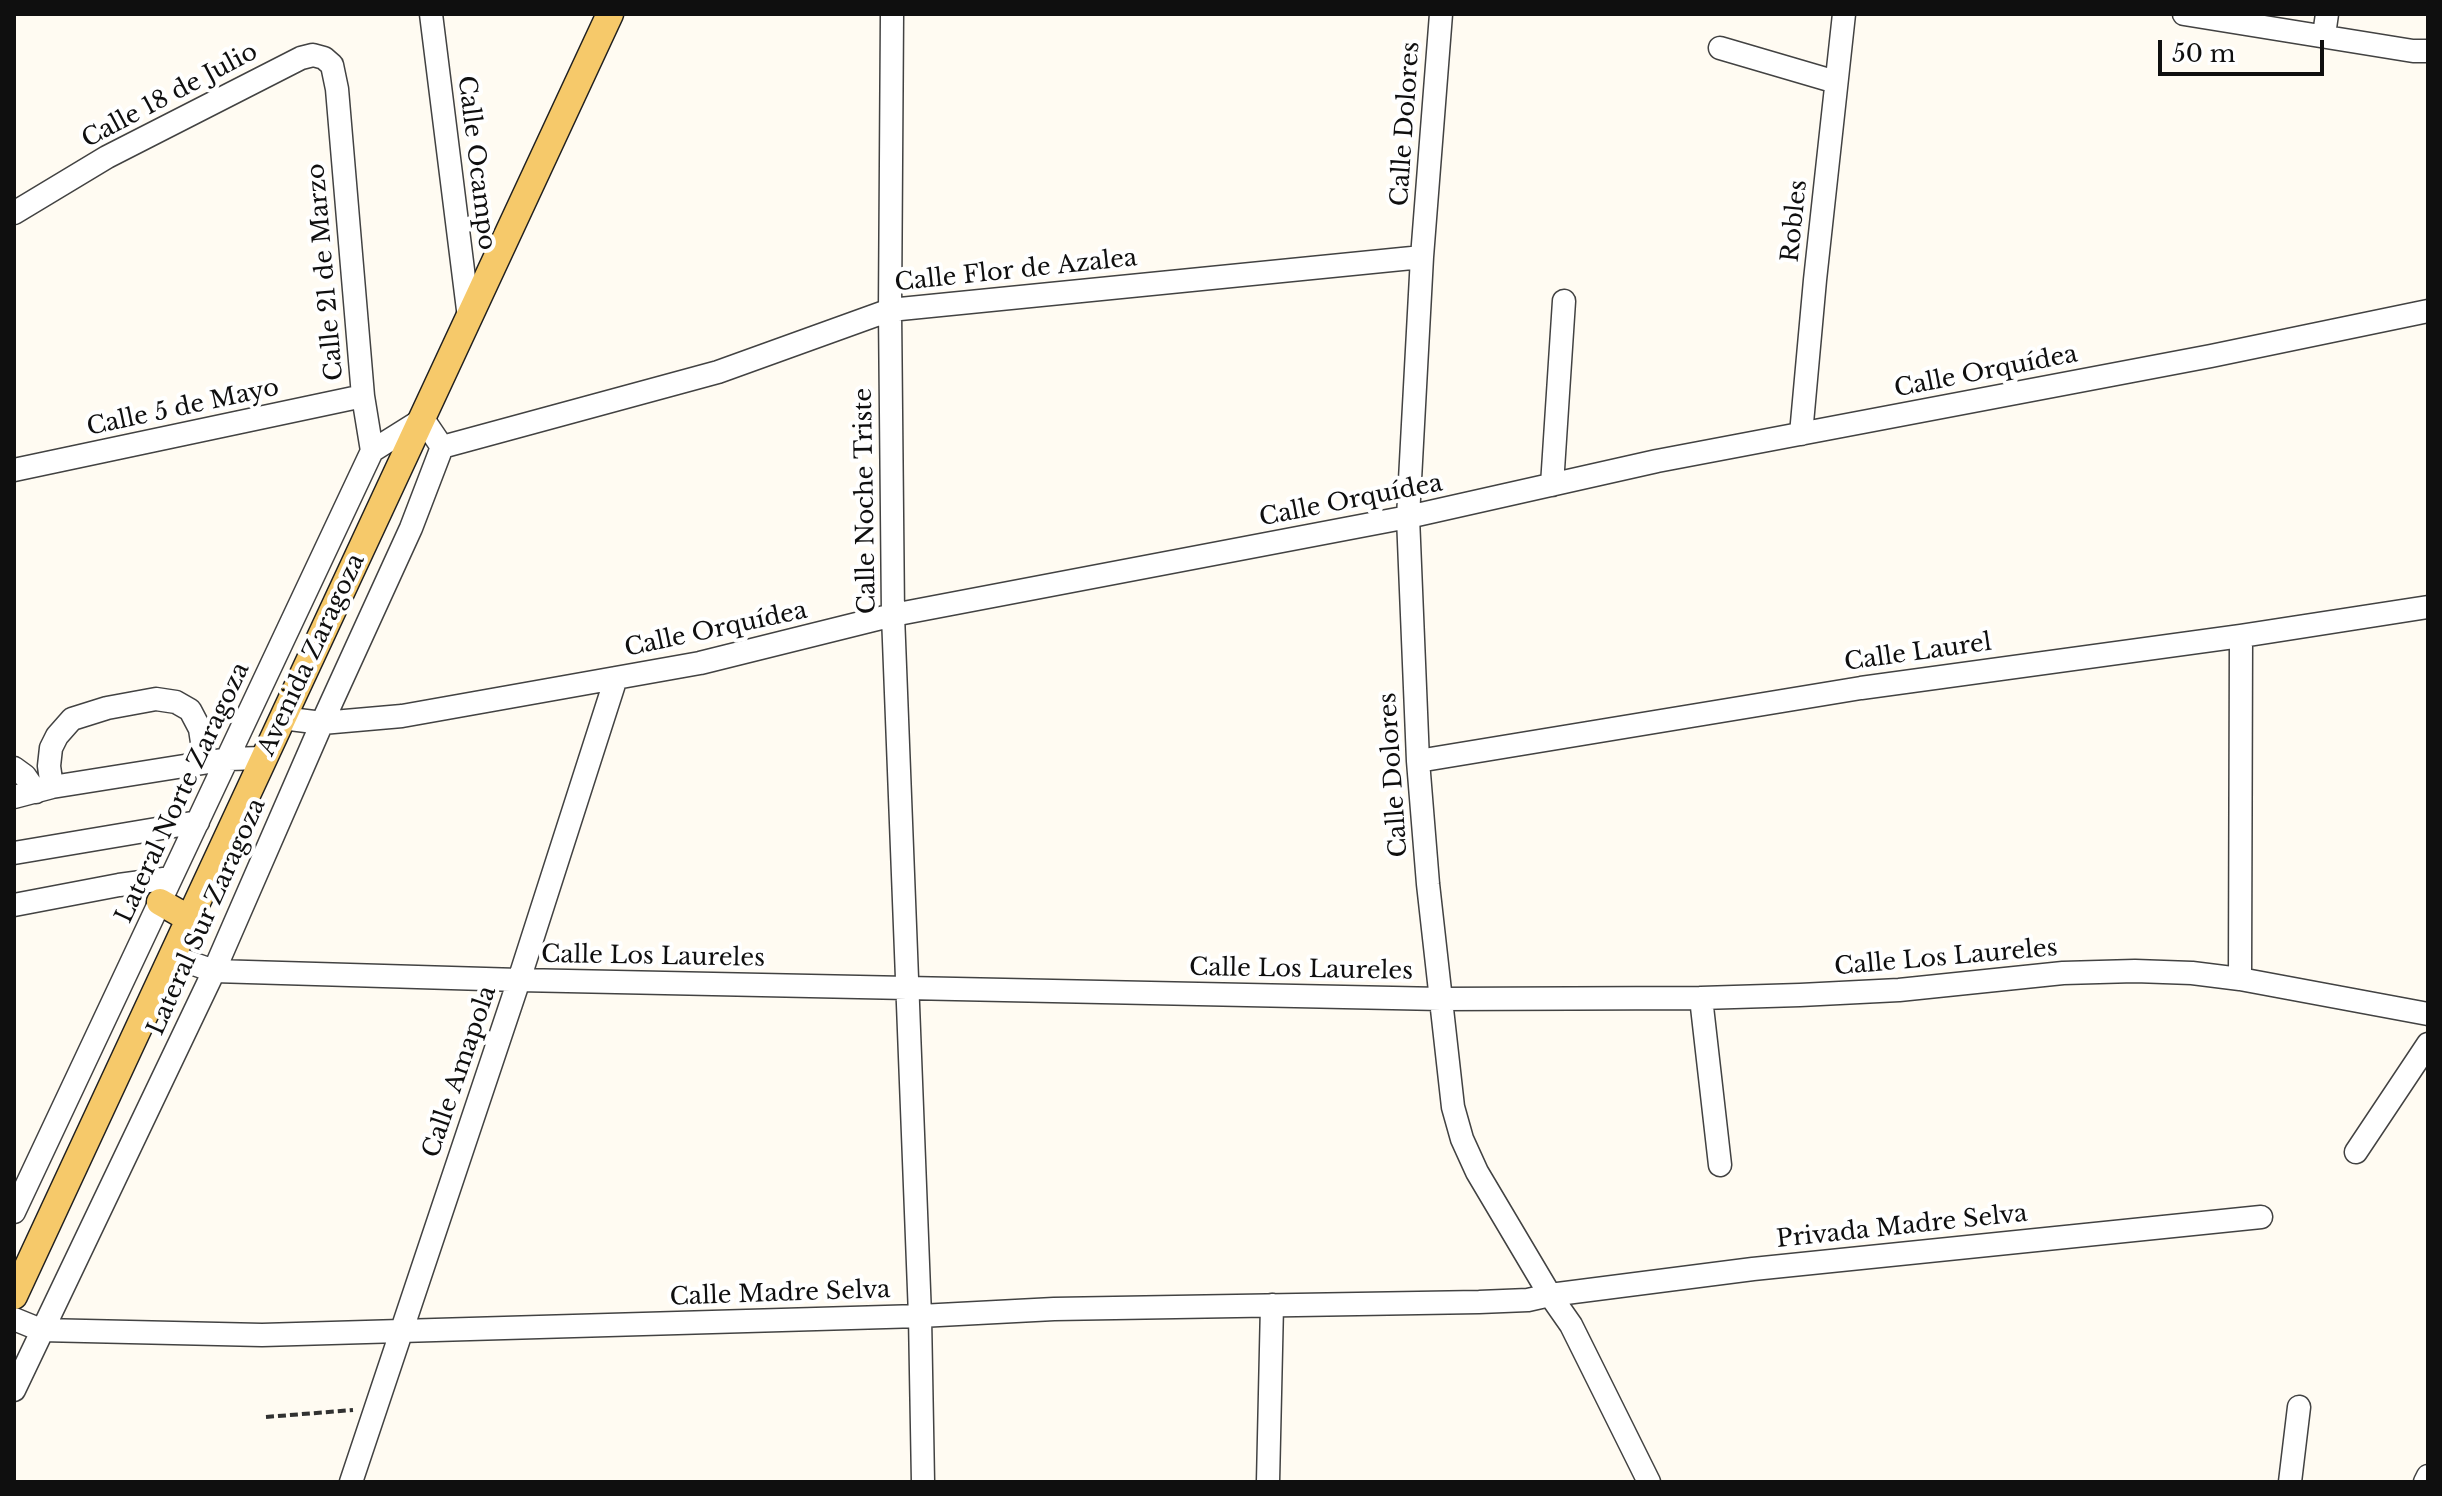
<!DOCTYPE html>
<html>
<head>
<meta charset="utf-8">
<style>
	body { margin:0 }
	#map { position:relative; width:2442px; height:1496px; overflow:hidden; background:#fffbf2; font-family:"Libre Baskerville",serif }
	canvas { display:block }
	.frame { position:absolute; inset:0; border:16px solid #0f0f0f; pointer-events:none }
	.scale { position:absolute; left:2158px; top:40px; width:166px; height:36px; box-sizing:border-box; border:4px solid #0f0f0f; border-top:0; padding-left:10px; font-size:24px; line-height:28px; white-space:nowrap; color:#0f0f0f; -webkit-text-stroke:6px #fff; paint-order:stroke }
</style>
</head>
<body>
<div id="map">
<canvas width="2442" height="1496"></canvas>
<div class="frame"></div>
<div class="scale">50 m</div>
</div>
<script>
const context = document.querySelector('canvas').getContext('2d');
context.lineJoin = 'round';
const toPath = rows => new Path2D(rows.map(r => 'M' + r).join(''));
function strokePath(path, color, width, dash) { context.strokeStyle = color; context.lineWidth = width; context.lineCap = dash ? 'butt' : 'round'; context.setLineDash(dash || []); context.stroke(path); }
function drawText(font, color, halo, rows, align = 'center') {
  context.font = font + ' "Libre Baskerville",serif'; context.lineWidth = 8; context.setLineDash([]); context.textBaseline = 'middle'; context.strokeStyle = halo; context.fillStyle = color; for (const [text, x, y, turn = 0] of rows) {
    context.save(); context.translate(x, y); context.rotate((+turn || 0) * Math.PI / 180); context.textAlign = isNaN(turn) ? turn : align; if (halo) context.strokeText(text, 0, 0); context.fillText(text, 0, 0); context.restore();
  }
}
const minor = toPath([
	[431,14,469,318],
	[892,14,890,310,893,615,920,1316,923,1482],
	[1441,14,1422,257,1408,517,1418,761,1428,884,1453,1107,1462,1139,1477,1172,1550,1295,1571,1325,1649,1482],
	[2184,14,2413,51,2428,51],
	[2324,35,2327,14],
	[1720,48,1836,82],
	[14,213,107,157,301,58,313,55,324,58,332,65,337,89,363,396,372,451],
	[1801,434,1815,280,1844,14],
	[442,447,718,372,890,310,1422,257],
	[14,470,363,396],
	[1552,485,1564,301],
	[282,718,322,723,402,716,700,663,893,615,1408,517,1657,461,2211,356,2428,311],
	[1418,761,1861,688,2241,636,2428,607],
	[14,768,25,776,36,792],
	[52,787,49,766,51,748,57,736,72,719,107,708,156,699,176,702,190,710,200,729,205,762],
	[14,797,52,787,228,759,263,758],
	[14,853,198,822],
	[14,905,119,885,171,878],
	[171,956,214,971,519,980,1441,999,1701,998,1800,995,1899,990,2063,973,2135,971,2192,973,2240,979,2428,1014],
	[2240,979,2241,636],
	[1701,998,1720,1165],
	[2356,1152,2428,1044],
	[14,1212,372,451,423,419,442,447,411,528,322,723,214,971,14,1390],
	[14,1319,41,1330,262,1335,920,1316,1054,1309,1479,1302,1528,1300,1550,1295,1753,1269,2261,1217],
	[351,1482,519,980,616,678],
	[1268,1482,1272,1305],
	[2290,1482,2299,1407],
	[2425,1482,2428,1476]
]);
const major = toPath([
	[160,902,188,918],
	[14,1296,610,14]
]);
strokePath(minor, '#424242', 25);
strokePath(major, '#202020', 29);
strokePath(toPath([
	[266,1417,353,1410]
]), '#313131', 4, [8, 4]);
strokePath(minor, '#fff', 22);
strokePath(major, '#f6c96a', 26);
drawText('24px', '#0f0f0f', '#fff', [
	["Calle 18 de Julio",170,96,-28],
	["Calle Dolores",1406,124,-86],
	["Calle Ocampo",476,163,83],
	["Robles",1795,221,-84],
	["Calle Flor de Azalea",1016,271,-6],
	["Calle 21 de Marzo",326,272,-95],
	["Calle Orquídea",1986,372,-11],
	["Calle 5 de Mayo",183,408,-12],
	["Calle Noche Triste",866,501,-91],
	["Calle Orquídea",1351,501,-11],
	["Calle Orquídea",716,630,-12],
	["Calle Laurel",1918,653,-8],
	["Avenida Zaragoza",312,655,-65],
	["Calle Dolores",1394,775,-94],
	["Lateral Norte Zaragoza",183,793,-65],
	["Lateral Sur Zaragoza",207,917,-66],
	["Calle Los Laureles",653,957,1],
	["Calle Los Laureles",1946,958,-5],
	["Calle Los Laureles",1301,970,1],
	["Calle Amapola",460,1072,-71],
	["Privada Madre Selva",1902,1227,-6],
	["Calle Madre Selva",780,1294,-2]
]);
</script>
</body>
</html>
